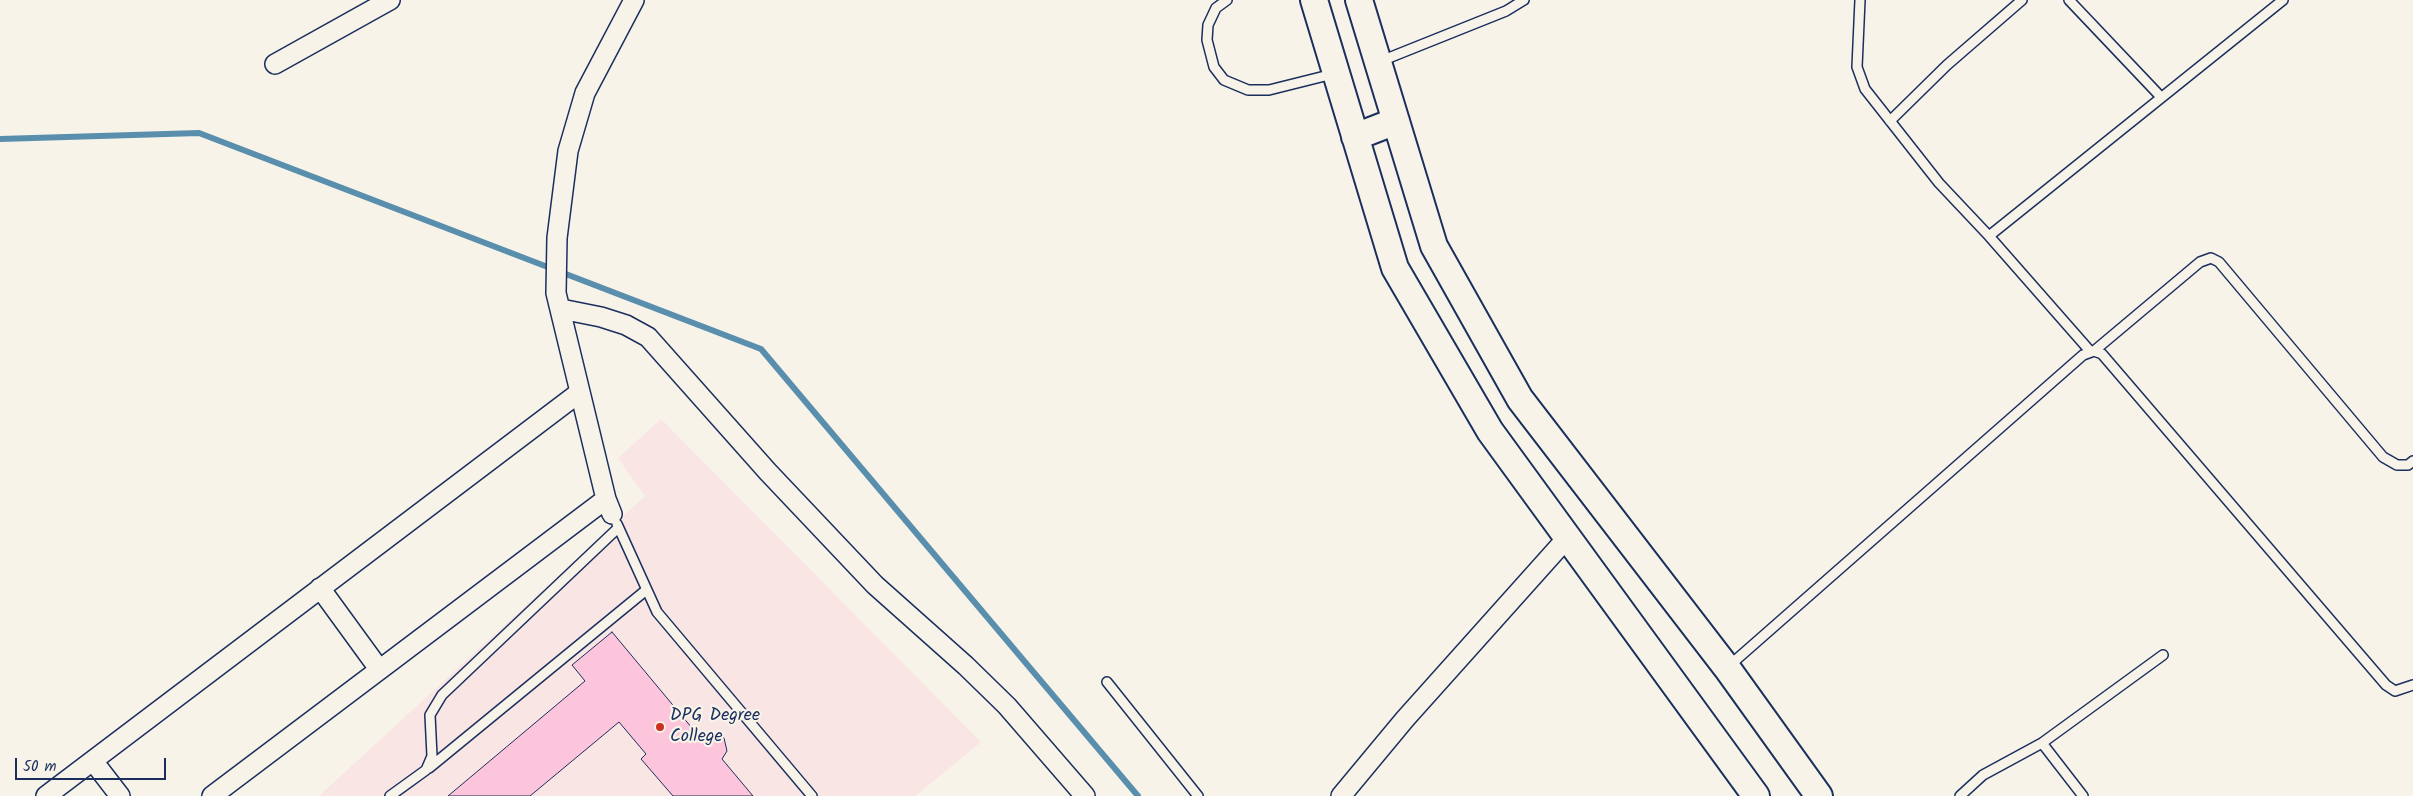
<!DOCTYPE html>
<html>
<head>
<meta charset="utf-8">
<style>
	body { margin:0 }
	#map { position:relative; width:2413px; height:796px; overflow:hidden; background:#f7f3e8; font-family:Kalam,sans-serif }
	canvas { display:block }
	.scale { position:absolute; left:15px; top:758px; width:151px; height:22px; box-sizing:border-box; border:2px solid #1b2f5e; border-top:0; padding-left:6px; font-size:15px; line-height:18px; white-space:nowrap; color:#1b2f5e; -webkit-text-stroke:4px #f7f3e8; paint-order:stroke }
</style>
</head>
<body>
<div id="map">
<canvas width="2413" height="796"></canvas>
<div class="scale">50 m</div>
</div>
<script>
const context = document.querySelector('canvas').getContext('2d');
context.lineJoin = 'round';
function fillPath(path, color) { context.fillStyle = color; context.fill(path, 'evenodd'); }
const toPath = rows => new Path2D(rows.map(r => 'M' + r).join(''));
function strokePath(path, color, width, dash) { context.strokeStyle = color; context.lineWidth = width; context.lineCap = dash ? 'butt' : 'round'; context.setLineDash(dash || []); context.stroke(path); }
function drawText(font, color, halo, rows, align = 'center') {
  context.font = font + ' Kalam,sans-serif'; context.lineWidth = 4.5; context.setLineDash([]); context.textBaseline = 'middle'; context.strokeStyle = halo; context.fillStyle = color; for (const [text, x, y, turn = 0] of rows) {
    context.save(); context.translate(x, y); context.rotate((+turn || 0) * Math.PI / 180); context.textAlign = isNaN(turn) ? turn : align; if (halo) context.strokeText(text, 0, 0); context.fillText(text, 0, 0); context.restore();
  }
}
fillPath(toPath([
	[661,419,981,742,915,796,319,796,645,496,618,458]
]), '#f9e5e4');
strokePath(toPath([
	[0,139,199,133,761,349,1138,796]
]), '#598fad', 6);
const building = toPath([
	[612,632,702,740,710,733,719,733,724,738,727,751,722,759,753,796,673,796,641,759,646,754,619,722,530,796,448,796,585,681,572,665,612,632]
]);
fillPath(building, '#fdc5db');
strokePath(building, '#1b2f5e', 1);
const lane = toPath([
	[1227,0,1216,8,1208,25,1207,40,1214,67,1224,80,1248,90,1269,90,1333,74],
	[1860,0,1857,67,1865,89,1939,183,1989,236,2090,351],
	[2069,0,2161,97],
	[1381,61,1506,11,1524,0],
	[1890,121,1947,65,2022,0],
	[1989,236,2283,0],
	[2094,351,2200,262,2211,258,2219,262,2383,457,2397,465,2408,465,2413,461],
	[617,524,657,612,812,796],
	[1729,666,2083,355,2094,351,2102,354,2386,685,2395,691,2413,685],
	[1107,682,1198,796],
	[2042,743,2083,796],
	[429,768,645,591],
	[390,796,426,770,432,756,430,715,442,695,618,528],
	[1960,796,1983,775,2042,743,2163,655]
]);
const street = toPath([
	[275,64,390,0],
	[561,309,601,317,626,325,648,337,768,472,875,585,966,666,1007,706,1085,796],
	[612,514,606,499,556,293,557,238,568,151,585,93,634,0],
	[320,588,379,669],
	[93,761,120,796],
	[46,796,580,392],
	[212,796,606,499],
	[1341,796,1405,719,1567,538]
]);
const secondary = toPath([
	[1314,0,1395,268,1490,431,1756,796],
	[1359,0,1434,246,1520,399,1727,668,1819,796],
	[1355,137,1396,121]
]);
strokePath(lane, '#1b2f5e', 12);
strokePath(street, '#1b2f5e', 22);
strokePath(secondary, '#1b2f5e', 30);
strokePath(lane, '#f7f3e8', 9);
strokePath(street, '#f7f3e8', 19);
strokePath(secondary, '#f7f3e8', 26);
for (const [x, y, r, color] of [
	[660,727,5,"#c8321e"]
]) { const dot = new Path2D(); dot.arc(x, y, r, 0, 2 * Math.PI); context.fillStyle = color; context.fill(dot); strokePath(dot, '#f7f3e8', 2); }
drawText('18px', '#1b2f5e', '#f7f3e8', [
	["DPG Degree",670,717],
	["College",670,738]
], 'left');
</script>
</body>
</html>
